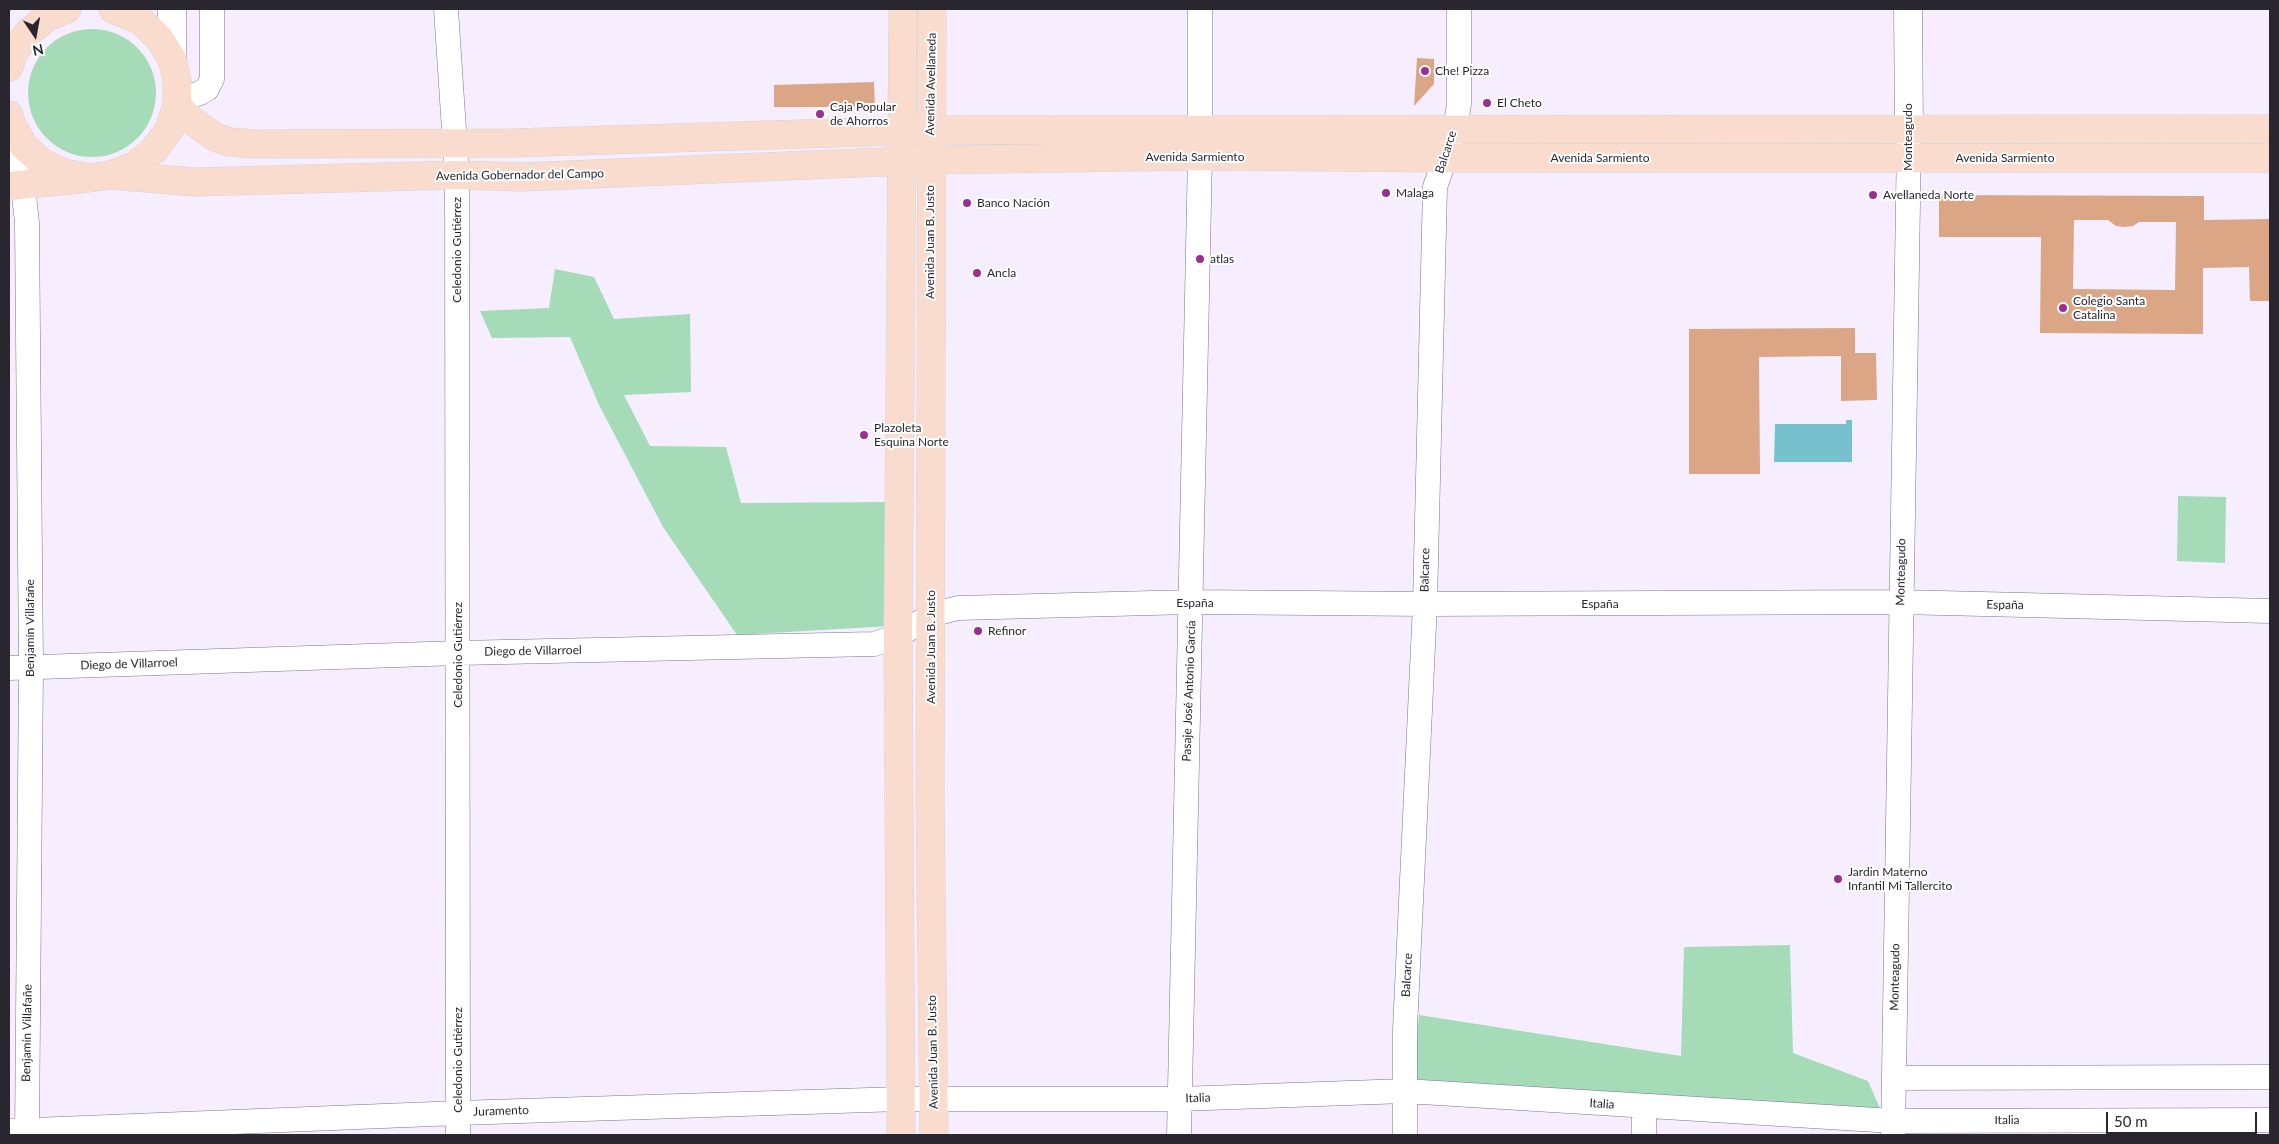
<!DOCTYPE html>
<html>
<head>
<meta charset="utf-8">
<style>
  body { margin:0 }
  #map { position:relative; width:2279px; height:1144px; overflow:hidden; background:#f6eeff; font-family:Lato,sans-serif }
  canvas { display:block }
  .frame { position:absolute; inset:0; border:10px solid #2a2630; pointer-events:none }
  .north { position:absolute; left:10px; top:10px; width:50px; height:50px; -webkit-text-stroke:4px #fff; paint-order:stroke; rotate:168deg; font-size:14px; font-weight:700; line-height:20px; text-align:center; color:#2a2630 }
  .north::after { content:''; display:block; margin:auto; width:18px; height:22px; background:#2a2630; clip-path:polygon(50% 0,100% 100%,50% 72%,0 100%) }
  .scale { position:absolute; left:2106px; top:1112px; width:151px; height:22px; box-sizing:border-box; border:2px solid #2a2630; border-top:0; padding-left:6px; font-size:15px; line-height:18px; white-space:nowrap; color:#2a2630; -webkit-text-stroke:4px #fff; paint-order:stroke }
</style>
</head>
<body>
<div id="map">
<canvas width="2279" height="1144"></canvas>
<div class="frame"></div>
<div class="north">N</div>
<div class="scale">50 m</div>
</div>
<script>
const context = document.querySelector('canvas').getContext('2d');
context.lineJoin = 'round';
function paint(path, color) {
  context.fillStyle = color;
  context.fill(path, 'evenodd');
}
function poly(rows) {
  const path = new Path2D();
  for (const r of rows) {
    if (r.length === 3) {
      path.moveTo(r[0] + r[2], r[1]);
      path.arc(r[0], r[1], r[2], 0, 2 * Math.PI);
      continue;
    }
    path.moveTo(r[0], r[1]);
    for (let i = 2; i < r.length; i += 2) path.lineTo(r[i], r[i + 1]);
  }
  return path;
}
function trace(path, color, width, dash) {
  context.strokeStyle = color;
  context.lineWidth = width;
  context.lineCap = dash ? 'butt' : 'round';
  context.setLineDash(dash || []);
  context.stroke(path);
}
function label(font, color, halo, rows, align = 'center') {
  context.font = font + ' Lato,sans-serif';
  context.lineWidth = 4;
  context.setLineDash([]);
  context.textBaseline = 'middle';
  context.strokeStyle = halo;
  context.fillStyle = color;
  for (const [text, x, y, turn = 0] of rows) {
    context.save();
    context.translate(x, y);
    context.rotate((+turn || 0) * Math.PI / 180);
    context.textAlign = isNaN(turn) ? turn : align;
    if (halo) context.strokeText(text, 0, 0);
    context.fillText(text, 0, 0);
    context.restore();
  }
}
const green = poly([
  [92,93,64],
  [555,269,594,277,614,319,690,314,691,392,624,395,650,446,726,447,741,503,890,502,890,626,737,635,663,527,599,405,570,337,492,338,480,311,549,308],
  [2178,496,2226,497,2225,563,2177,561],
  [1790,945,1793,1053,1868,1081,1885,1120,1413,1079,1419,1015,1681,1056,1684,947]
]);
const water = poly([
  [1846,420,1852,420,1852,462,1774,462,1775,424,1846,424]
]);
const building = poly([
  [1417,58,1434,59,1434,84,1414,106],
  [874,82,875,107,774,107,774,85],
  [1939,195,2204,196,2204,220,2270,219,2270,301,2250,301,2249,267,2203,268,2203,334,2040,333,2041,237,1939,237],
  [2074,220,2108,220,2116,226,2124,227,2133,226,2139,222,2176,222,2175,290,2073,289],
  [1855,328,1855,353,1876,353,1877,400,1841,401,1841,356,1759,357,1760,474,1689,474,1689,329]
]);
const path = poly([
  [9,11,12,9]
]);
const minor = poly([
  [446,9,457,175,458,1135],
  [177,101,200,93,207,89,212,79,212,9],
  [11,127,23,186,27,223,31,667,27,1135],
  [1200,129,1200,9],
  [9,668,458,653,874,644,898,636,931,615,958,608,1191,602,1425,604,1900,602,2270,611],
  [1894,1078,2270,1077],
  [1644,1106,1644,1135],
  [9,1131,458,1113,901,1099,1179,1099,1405,1091,1893,1121,2270,1120],
  [1179,1135,1200,156],
  [1405,1135,1405,1029,1425,604,1435,187,1455,130,1459,104,1459,9],
  [1893,1135,1909,140]
]);
const tertiary = poly([
  [1908,9,1909,131]
]);
const secondary = poly([
  [172,9,172,59]
]);
const primary = poly([
  [932,9,930,799,934,1135],
  [9,67,14,52,28,33,46,18,67,9],
  [177,105,191,120,215,137,229,142,253,144,511,143,930,130,2270,129],
  [9,115,11,123,23,145,41,162,64,173,89,178,111,175,134,166,154,150,169,130,177,105,177,80,172,59,159,38,140,20,113,9],
  [111,175,195,182,457,175,521,177,930,160,1200,156,1444,158,2270,158],
  [9,186,80,179],
  [901,1135,898,636,903,9]
]);
const markers = [
  [1425,71,5,"#9a2f91"],
  [1487,103,5,"#9a2f91"],
  [820,114,5,"#9a2f91"],
  [1386,193,5,"#9a2f91"],
  [1873,195,5,"#9a2f91"],
  [967,203,5,"#9a2f91"],
  [1200,259,5,"#9a2f91"],
  [977,273,5,"#9a2f91"],
  [2063,308,5,"#9a2f91"],
  [864,435,5,"#9a2f91"],
  [978,631,5,"#9a2f91"],
  [1838,879,5,"#9a2f91"]
];
const poiNames = [
  ["Che! Pizza",1435,71],
  ["El Cheto",1497,103],
  ["Caja Popular",830,107],
  ["de Ahorros",830,121],
  ["Malaga",1396,193],
  ["Avellaneda Norte",1883,195],
  ["Banco Nación",977,203],
  ["atlas",1210,259],
  ["Ancla",987,273],
  ["Colegio Santa",2073,301],
  ["Catalina",2073,315],
  ["Plazoleta",874,428],
  ["Esquina Norte",874,442],
  ["Refinor",988,631],
  ["Jardin Materno",1848,872],
  ["Infantil Mi Tallercito",1848,886]
];
const streetNames = [
  ["Avenida Avellaneda",931,84,-89],
  ["Monteagudo",1908,137,-90],
  ["Balcarce",1446,152,-72],
  ["Avenida Sarmiento",1195,157],
  ["Avenida Sarmiento",1600,158],
  ["Avenida Sarmiento",2005,158],
  ["Avenida Gobernador del Campo",520,175,-1],
  ["Avenida Juan B. Justo",930,242,-90],
  ["Celedonio Gutiérrez",457,250,-90],
  ["Balcarce",1425,570,-89],
  ["Monteagudo",1901,572,-89],
  ["España",1195,603],
  ["España",1600,604],
  ["España",2005,605,1],
  ["Benjamín Villafañe",30,628,-90],
  ["Avenida Juan B. Justo",931,647,-90],
  ["Diego de Villarroel",533,651,-1],
  ["Celedonio Gutiérrez",458,655,-90],
  ["Diego de Villarroel",129,664,-2],
  ["Pasaje José Antonio García",1189,691,-88],
  ["Balcarce",1407,975,-87],
  ["Monteagudo",1895,977,-89],
  ["Benjamín Villafañe",27,1033,-89],
  ["Avenida Juan B. Justo",933,1052,-91],
  ["Celedonio Gutiérrez",458,1060,-90],
  ["Italia",1198,1098,-2],
  ["Italia",1602,1104,4],
  ["Juramento",501,1111,-2],
  ["Italia",2007,1120]
];
paint(green, '#a5dbb7');
paint(water, '#77c1ce');
paint(building, '#daa686');
trace(minor, '#7e738b', 25);
trace(tertiary, '#7e738b', 29);
trace(secondary, '#7e738b', 29);
trace(primary, '#d4d4d6', 29);
trace(path, '#afa9b7', 3, [1, 4]);
trace(minor, '#fff', 24);
trace(tertiary, '#fff', 28);
trace(secondary, '#fff', 28);
trace(primary, '#fadcce', 28);
for (const [x, y, r, color] of markers) {
  const dot = new Path2D();
  dot.arc(x, y, r, 0, 2 * Math.PI);
  context.fillStyle = color;
  context.fill(dot);
  trace(dot, '#fff', 2);
}
label('12px', '#2a2630', '#fff', poiNames, 'left');
label('12px', '#2a2630', '#fff', streetNames);
</script>
</body>
</html>
